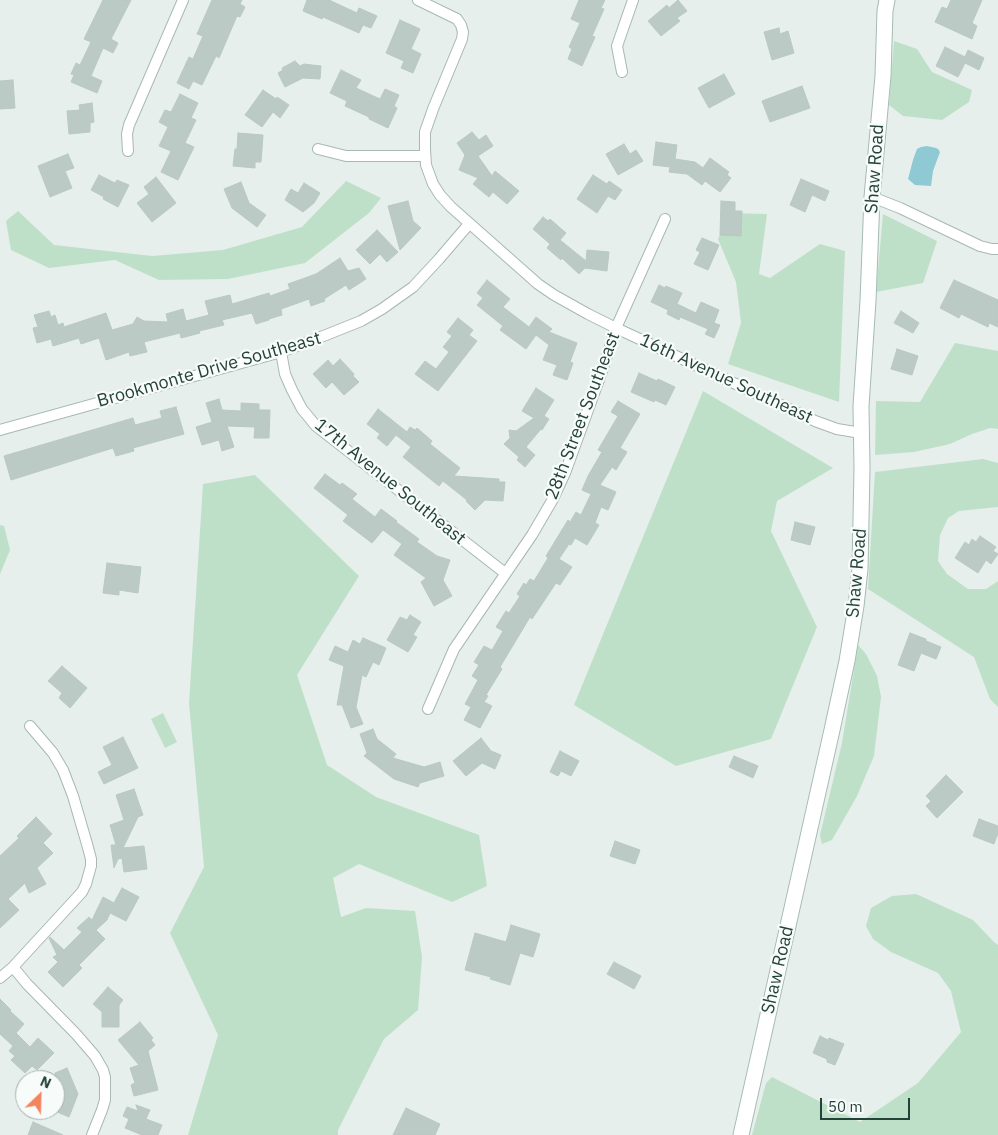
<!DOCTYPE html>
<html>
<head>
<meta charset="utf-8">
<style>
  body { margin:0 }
  #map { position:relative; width:998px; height:1135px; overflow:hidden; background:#e6efeb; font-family:"IBM Plex Sans",sans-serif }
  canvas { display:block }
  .north { position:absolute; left:15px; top:1070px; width:50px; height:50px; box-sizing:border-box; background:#f7fbf9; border:1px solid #a3b1ad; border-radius:50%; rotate:24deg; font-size:14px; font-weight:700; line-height:20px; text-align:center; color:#24423a }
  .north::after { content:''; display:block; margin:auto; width:18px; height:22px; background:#f4845f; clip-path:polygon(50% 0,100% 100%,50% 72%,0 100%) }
  .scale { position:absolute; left:820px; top:1098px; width:90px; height:22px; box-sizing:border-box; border:2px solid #24423a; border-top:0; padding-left:6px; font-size:15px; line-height:18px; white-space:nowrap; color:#24423a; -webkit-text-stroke:4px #f7fbf9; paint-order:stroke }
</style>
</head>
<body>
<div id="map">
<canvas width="998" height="1135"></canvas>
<div class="north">N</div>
<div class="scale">50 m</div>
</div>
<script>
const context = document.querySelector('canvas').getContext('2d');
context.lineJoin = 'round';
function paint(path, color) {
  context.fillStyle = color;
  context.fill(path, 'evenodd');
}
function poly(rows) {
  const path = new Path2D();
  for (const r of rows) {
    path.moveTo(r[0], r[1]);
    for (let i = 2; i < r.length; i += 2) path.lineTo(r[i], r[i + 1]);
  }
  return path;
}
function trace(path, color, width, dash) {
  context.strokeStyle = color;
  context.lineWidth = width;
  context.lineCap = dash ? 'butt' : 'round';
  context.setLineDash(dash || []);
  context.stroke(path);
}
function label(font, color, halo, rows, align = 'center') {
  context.font = font + ' "IBM Plex Sans",sans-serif';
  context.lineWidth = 4.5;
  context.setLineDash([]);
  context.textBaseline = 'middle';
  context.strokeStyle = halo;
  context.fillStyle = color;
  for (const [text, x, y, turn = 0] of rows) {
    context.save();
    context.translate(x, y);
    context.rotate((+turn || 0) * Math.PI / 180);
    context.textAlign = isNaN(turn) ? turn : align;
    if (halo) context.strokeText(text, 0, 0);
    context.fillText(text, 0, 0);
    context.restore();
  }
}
const green = poly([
  [894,41,917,49,932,72,972,90,969,102,942,120,903,116,889,105],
  [346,181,381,198,369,213,305,263,228,279,159,280,115,260,49,268,11,250,6,221,18,211,54,245,152,256,223,250,302,227],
  [729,213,767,214,759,274,770,278,820,244,845,251,839,402,728,364,741,323,736,282,718,239],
  [883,214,937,241,923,283,876,292],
  [955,343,998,351,998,429,990,428,972,434,950,444,914,452,875,455,876,401,920,402],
  [703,391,833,468,777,501,771,531,817,627,771,739,676,766,574,705],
  [983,459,998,463,998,507,959,511,948,518,940,535,938,561,947,574,968,589,986,589,998,581,998,707,990,699,974,657,868,589,875,472],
  [255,475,359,576,297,675,327,765,376,797,479,835,487,886,452,902,359,864,333,878,341,917,366,908,415,911,422,957,418,1010,384,1039,338,1130,338,1135,188,1135,218,1035,170,933,204,867,189,703,203,484],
  [0,525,4,526,10,550,0,574],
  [858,645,866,654,877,676,881,697,874,756,857,796,832,840,822,844,820,835,842,743],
  [163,713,177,742,165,748,151,719],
  [916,894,973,920,994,942,998,945,998,1135,752,1135,766,1083,772,1077,860,1122,918,1083,961,1032,951,991,938,973,891,952,873,939,866,926,871,908,892,896]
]);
const water = poly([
  [927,146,936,148,938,149,940,152,933,171,931,186,915,185,908,179,913,160,917,149,921,147]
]);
const building = poly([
  [103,0,131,0,111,39,118,43,113,53,103,48,91,76,102,81,97,93,71,82,74,75,71,74,76,63,80,65,91,42,84,39,103,0],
  [212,0,242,0,240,4,245,7,240,17,237,16,219,58,216,56,202,85,193,81,189,89,177,83,189,57,193,59,203,36,197,34,212,0],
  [307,0,329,0,357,13,359,8,377,16,371,28,363,25,359,33,323,17,322,19,303,11,307,0],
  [579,0,605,0,601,8,604,9,592,36,595,37,582,66,568,59,572,49,569,47,580,23,571,19,579,0],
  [678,0,687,11,677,18,680,21,661,36,648,21,667,5,669,8,678,0],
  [951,0,982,0,972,23,977,26,972,39,935,22,942,7,947,9,951,0],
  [400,20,420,29,411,49,421,54,413,73,401,68,404,61,386,53,400,20],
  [779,28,780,34,788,31,794,53,772,60,764,32,779,28],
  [945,47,965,57,968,50,984,58,979,70,965,63,958,77,936,66,945,47],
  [295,61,300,66,304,64,321,66,320,79,303,78,285,87,278,73,283,70,282,68,295,61],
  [341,70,361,80,356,88,380,99,385,89,399,95,394,106,397,108,388,128,369,119,369,117,345,106,347,101,330,93,341,70],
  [724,74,735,94,709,108,698,88,724,74],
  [13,80,15,108,0,109,0,81,13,80],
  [802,86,810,108,770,122,762,101,802,86],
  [263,90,276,99,277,97,289,105,280,118,273,112,262,127,245,115,263,90],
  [180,94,198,103,191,118,196,120,185,143,194,147,178,180,161,172,171,151,159,146,168,127,159,122,165,110,171,112,180,94],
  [92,103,94,122,90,123,90,132,69,134,67,111,80,110,79,105,92,103],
  [472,132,479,140,486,135,493,146,478,156,492,176,495,171,519,191,507,204,493,192,489,197,473,184,478,178,459,170,465,155,457,143,472,132],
  [238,133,263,135,261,162,255,162,255,168,233,166,235,149,237,149,238,133],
  [656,142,677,145,675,159,695,162,703,168,710,158,729,172,727,175,731,178,720,192,705,181,702,185,687,174,669,172,670,167,653,165,656,142],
  [624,144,630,154,636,150,643,161,618,175,606,154,624,144],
  [68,154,74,168,65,171,72,188,50,197,38,166,68,154],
  [99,175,115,183,117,180,129,185,118,207,103,199,104,197,91,190,99,175],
  [593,175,607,184,609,181,622,190,615,200,608,196,597,213,577,199,593,175],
  [156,177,176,203,152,222,137,203,149,194,144,187,156,177],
  [801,179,829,191,825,201,812,195,805,212,790,205,801,179],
  [241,182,249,203,266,215,257,227,232,208,224,189,241,182],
  [304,183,320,193,314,203,303,212,285,200,291,189,298,193,304,183],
  [408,201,413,221,421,228,400,250,388,206,408,201],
  [721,201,735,202,735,211,742,211,741,236,720,235,721,201],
  [543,217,548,221,550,219,566,233,560,240,586,261,587,250,609,252,607,271,585,268,579,274,562,258,561,260,547,248,550,244,533,229,543,217],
  [377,230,398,252,387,262,380,254,370,264,356,250,377,230],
  [702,238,719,245,708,270,694,264,700,252,696,250,702,238],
  [340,258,348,271,359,268,366,279,349,290,346,285,324,299,325,301,311,306,309,299,281,309,282,315,269,319,269,320,256,324,252,313,222,320,224,325,199,331,200,333,181,338,180,333,144,342,147,352,130,356,129,352,106,360,99,338,81,344,79,338,53,346,51,339,37,343,33,328,38,327,34,315,49,311,51,317,55,315,58,325,63,323,64,327,106,313,112,330,133,324,137,317,144,321,168,322,166,314,183,309,186,321,209,315,205,301,230,295,232,304,269,293,270,296,290,289,288,284,316,274,340,258],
  [487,280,510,299,503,307,529,327,536,317,552,329,549,332,577,343,570,362,573,363,567,380,553,375,557,365,543,360,549,345,536,335,526,349,500,330,503,326,477,305,483,298,477,293,487,280],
  [954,280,998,300,998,327,989,323,988,327,961,314,959,318,940,308,954,280],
  [659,285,665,288,666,286,682,293,677,304,696,313,701,302,719,310,714,323,720,325,714,338,705,334,708,329,680,317,679,320,667,314,668,310,651,302,659,285],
  [901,311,919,323,913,333,894,323,901,311],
  [458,318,473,330,469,335,477,341,438,391,415,374,425,361,436,369,449,352,443,347,452,336,447,332,458,318],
  [897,349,918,356,912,375,891,369,897,349],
  [340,359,354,374,353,376,359,382,344,395,332,382,326,388,313,374,328,360,333,366,340,359],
  [639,373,657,381,658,379,675,387,666,405,655,400,654,402,631,392,639,373],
  [536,388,554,400,544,416,549,419,542,430,541,429,526,447,535,455,525,467,517,460,519,457,504,444,510,438,509,430,516,431,534,418,522,411,536,388],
  [219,399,222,410,241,411,241,403,259,404,259,410,270,410,269,438,254,438,255,427,227,426,234,447,222,451,219,440,202,445,196,427,212,422,206,403,219,399],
  [618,401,640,414,620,448,627,452,616,470,612,467,600,485,616,492,608,510,601,507,595,523,599,525,587,545,575,538,571,545,569,544,559,559,572,567,560,585,556,583,532,619,530,617,500,667,502,669,486,695,488,696,484,702,492,706,480,728,464,720,471,707,465,704,478,680,472,676,479,665,474,662,484,646,492,650,503,631,496,627,506,611,509,613,520,596,517,594,524,583,526,585,530,579,534,581,548,558,546,556,568,520,570,522,576,512,581,515,591,494,582,490,588,476,602,452,598,450,618,416,611,412,618,401],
  [176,407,184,434,133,448,134,451,116,456,113,448,11,480,4,456,133,418,135,425,162,418,160,411,176,407],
  [378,409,407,432,410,427,415,430,417,428,432,441,430,444,460,468,454,476,499,479,499,482,505,482,503,501,485,500,475,510,466,501,467,500,443,481,439,486,403,457,411,447,396,435,387,446,377,438,380,434,367,424,378,409],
  [325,474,340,485,342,483,357,494,352,499,375,517,381,509,397,521,396,522,419,539,417,542,437,556,450,560,443,580,452,596,434,606,421,582,426,578,394,555,402,544,383,530,372,543,343,521,348,515,314,488,325,474],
  [795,522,815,527,810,545,791,540,795,522],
  [980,536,996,547,993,551,998,554,991,564,986,560,978,573,955,558,965,542,969,545,972,539,976,542,980,536],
  [107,563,141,567,138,593,119,590,119,595,103,593,107,563],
  [410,615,421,622,413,635,417,637,408,652,387,640,400,617,407,620,410,615],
  [910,633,926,639,926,641,941,647,936,659,921,653,914,671,898,665,910,633],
  [363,638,386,648,379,665,373,662,366,677,362,675,356,707,363,724,351,728,342,705,337,705,344,666,329,660,335,646,348,652,353,640,360,644,363,638],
  [62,666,87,688,70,708,59,698,62,693,48,681,62,666],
  [373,729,377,739,396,754,393,758,424,767,440,762,444,776,420,783,418,787,394,779,364,756,367,753,360,734,373,729],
  [123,737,138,768,104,784,98,772,112,765,103,747,123,737],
  [481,738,491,751,501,755,495,769,482,763,466,776,453,761,481,738],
  [560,751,579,761,571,776,561,771,558,776,550,772,560,751],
  [734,756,758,766,753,778,729,767,734,756],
  [946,775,963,792,937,818,926,806,931,801,926,796,946,775],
  [134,789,143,815,138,817,123,848,144,846,147,869,124,872,122,858,118,859,114,868,111,845,116,845,110,825,124,820,116,795,134,789],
  [36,817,52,834,43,843,53,853,37,868,46,884,29,893,25,883,8,899,19,910,0,928,0,856,19,838,17,836,36,817],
  [979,819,998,826,998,833,994,844,973,836,979,819],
  [615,841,640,850,635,864,610,856,615,841],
  [122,888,139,897,126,921,110,913,107,920,96,930,105,939,79,965,82,968,63,987,48,972,58,962,53,957,57,955,49,938,50,937,64,950,82,932,77,928,89,917,92,920,103,897,114,903,122,888],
  [511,925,540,934,533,957,520,953,510,985,490,979,491,977,465,970,475,933,506,942,511,925],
  [614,962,641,976,634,989,607,974,614,962],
  [108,987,123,1000,119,1005,119,1027,102,1027,102,1012,93,1004,108,987],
  [0,999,11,1010,10,1011,24,1024,16,1033,30,1047,38,1038,54,1053,37,1070,32,1066,25,1073,11,1060,15,1056,9,1051,13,1046,0,1034,0,999],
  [140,1022,153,1038,151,1040,155,1045,148,1051,158,1090,134,1096,131,1085,135,1083,130,1068,139,1065,118,1040,140,1022],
  [820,1036,828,1040,829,1038,844,1044,835,1065,827,1062,827,1059,813,1053,820,1036],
  [67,1068,78,1094,69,1117,55,1111,58,1102,55,1095,55,1073,67,1068],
  [136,1105,150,1110,146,1119,162,1125,158,1135,142,1135,125,1128,129,1119,123,1116,127,1107,138,1111,136,1105],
  [406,1108,440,1124,435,1135,393,1135,406,1108],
  [33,1122,63,1135,28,1135,33,1122]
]);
const minor = poly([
  [418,0,457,19,461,25,463,32,462,39,433,109,425,132,425,149,426,165,433,184,440,195,451,207,538,284,554,295,588,314,616,328,815,421,837,429,861,433],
  [622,72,617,46,633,0],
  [318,149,346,156,425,156],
  [128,151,127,134,129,125,183,0],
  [872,197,900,208,980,246,992,249,998,249],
  [281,352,285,374,292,390,302,409,316,426,505,573],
  [0,430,281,352,326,335,361,321,382,309,413,287,439,259,469,224],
  [428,709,454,649,532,535,553,499,565,473,600,377,616,328,665,219],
  [13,967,27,984,76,1034,95,1056,103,1070,105,1077,105,1100,102,1110,92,1135],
  [0,978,13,967,82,892,86,884,91,866,91,859,87,844,73,796,63,770,53,753,30,726]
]);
const secondary = poly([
  [741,1135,832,730,847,661,856,606,860,569,862,468,861,406,868,301,872,197,883,76,885,11,887,0]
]);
const streetNames = [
  ["Shaw Road",875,169,-86],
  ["Brookmonte Drive Southeast",209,370,-16],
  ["16th Avenue Southeast",726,379,25],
  ["28th Street Southeast",583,416,-69],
  ["17th Avenue Southeast",390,482,39],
  ["Shaw Road",857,573,-85],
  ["Shaw Road",778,970,-77]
];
paint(green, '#bfe0c8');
paint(water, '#8ec9d4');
paint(building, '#bbcac4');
trace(building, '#b8c9c2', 1);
trace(minor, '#a8b8b2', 12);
trace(secondary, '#a4bbb3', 17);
trace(minor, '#fff', 10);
trace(secondary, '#fff', 15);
label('18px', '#24423a', '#f7fbf9', streetNames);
</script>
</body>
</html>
